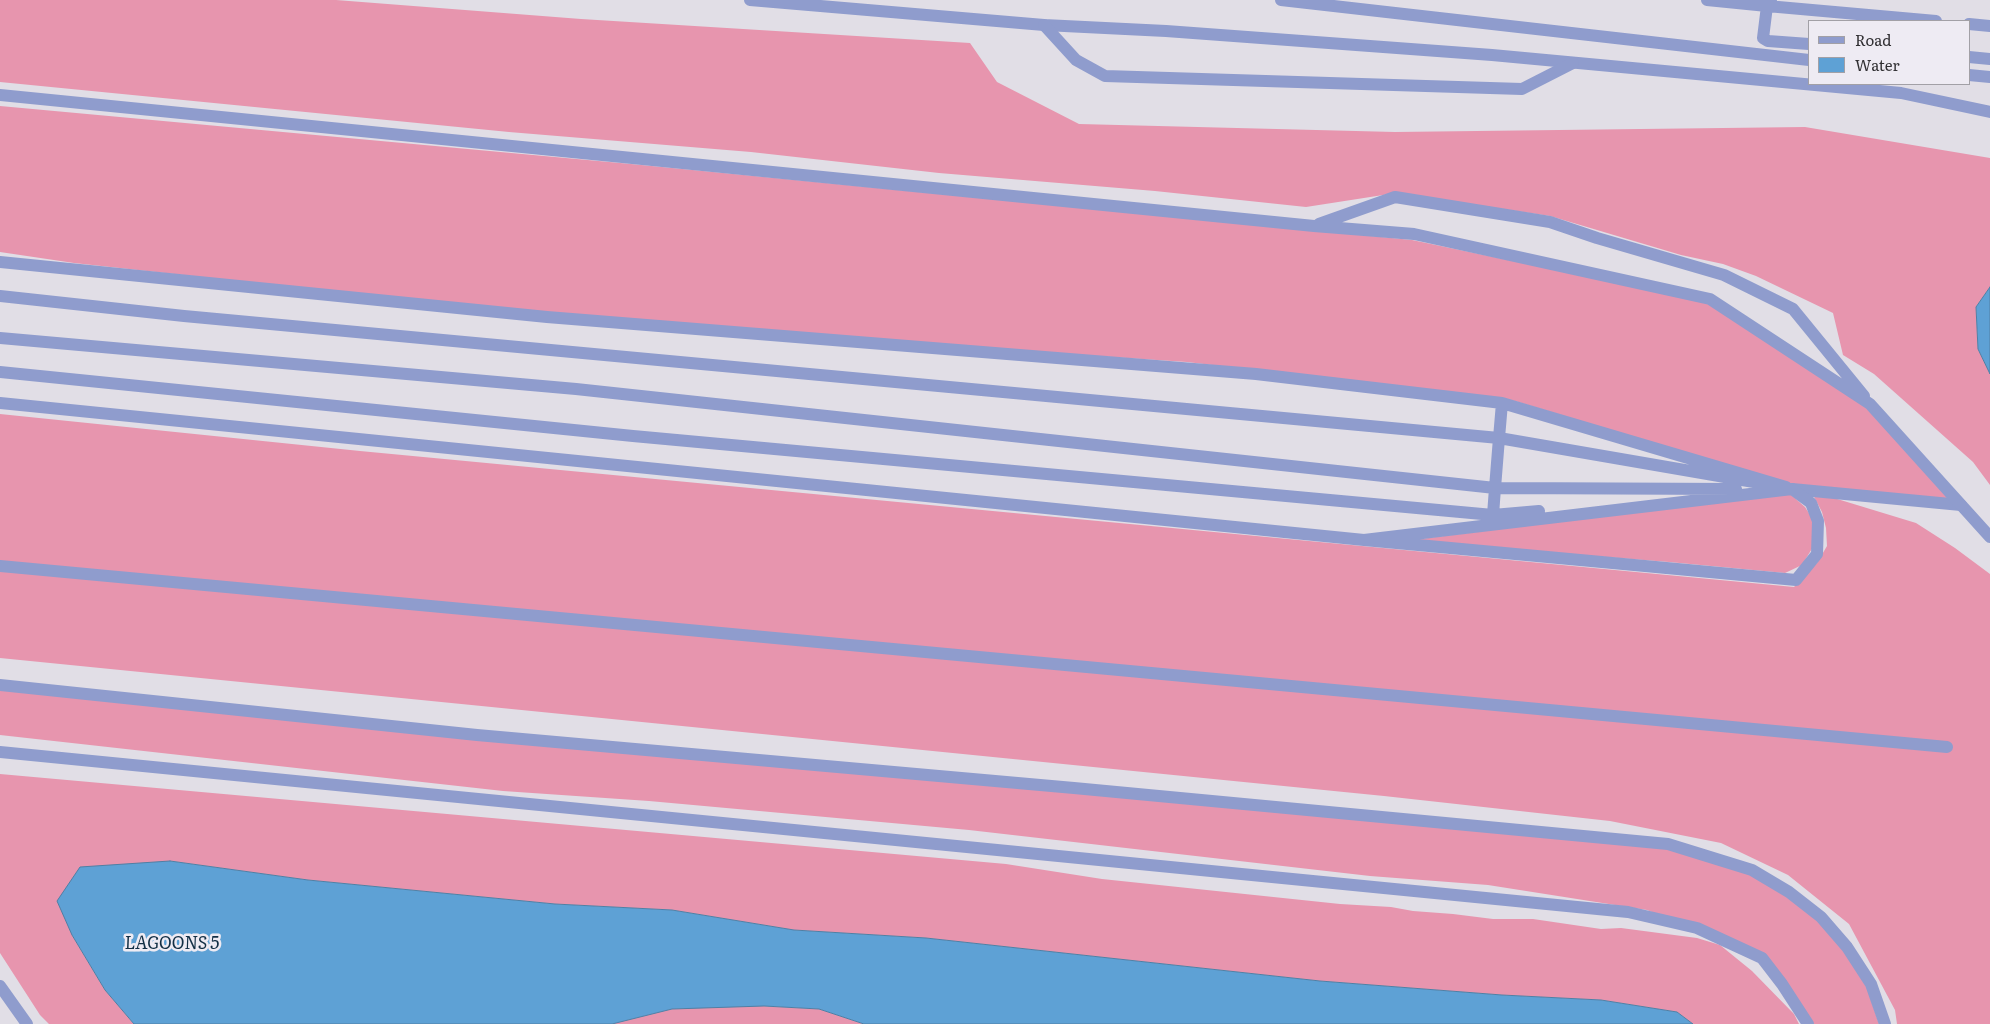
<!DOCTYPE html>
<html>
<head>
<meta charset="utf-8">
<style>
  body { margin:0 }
  #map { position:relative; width:1990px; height:1024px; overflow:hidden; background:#e1dee6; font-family:Literata,serif }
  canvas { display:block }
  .legend { position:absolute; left:1808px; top:20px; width:162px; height:65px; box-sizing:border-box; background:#eeebf3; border:1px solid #a2a0a6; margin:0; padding:6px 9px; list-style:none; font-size:15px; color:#302f32 }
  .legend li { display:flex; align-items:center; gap:10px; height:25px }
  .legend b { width:25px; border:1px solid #a2a0a6 }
</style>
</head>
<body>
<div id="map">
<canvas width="1990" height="1024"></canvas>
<ul class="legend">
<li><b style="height:6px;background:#8f9ccd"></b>Road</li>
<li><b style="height:14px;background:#5ea1d5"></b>Water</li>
</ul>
</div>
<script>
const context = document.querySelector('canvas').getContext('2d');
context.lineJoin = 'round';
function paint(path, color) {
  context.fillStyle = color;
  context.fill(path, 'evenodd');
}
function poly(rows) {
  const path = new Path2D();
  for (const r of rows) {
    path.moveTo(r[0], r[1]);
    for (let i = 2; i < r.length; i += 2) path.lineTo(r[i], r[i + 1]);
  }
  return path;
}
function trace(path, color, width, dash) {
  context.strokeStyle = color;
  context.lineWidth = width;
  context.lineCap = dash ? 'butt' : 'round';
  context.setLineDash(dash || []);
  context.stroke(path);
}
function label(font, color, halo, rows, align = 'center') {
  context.font = font + ' Literata,serif';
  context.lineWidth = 5;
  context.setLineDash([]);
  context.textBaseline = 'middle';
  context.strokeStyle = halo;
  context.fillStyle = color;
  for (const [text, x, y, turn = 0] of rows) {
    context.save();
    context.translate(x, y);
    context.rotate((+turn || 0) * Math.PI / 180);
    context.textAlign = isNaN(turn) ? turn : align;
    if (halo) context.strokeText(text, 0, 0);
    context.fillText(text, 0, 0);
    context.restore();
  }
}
const forest = poly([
  [0,0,336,0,581,19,970,43,997,82,1079,124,1395,132,1805,127,1990,158,1990,287,1976,307,1978,349,1990,374,1990,485,1973,462,1874,374,1843,355,1833,313,1756,276,1723,264,1681,255,1550,216,1396,193,1306,207,1155,191,939,173,751,152,509,132,0,82],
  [0,106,631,164,1412,240,1709,302,1870,404,1956,503,1795,486,1515,401,1187,362,842,339,549,315,74,263,0,252],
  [0,414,360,451,1794,587,1817,563,1827,546,1826,528,1822,512,1811,491,1916,523,1955,548,1990,574,1990,1024,1897,1024,1895,1010,1849,924,1788,875,1721,843,1610,821,1384,796,0,658],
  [1789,493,1805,507,1812,518,1813,547,1802,565,1785,573,1669,562,1404,541],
  [0,687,1669,849,1747,872,1784,892,1820,921,1843,949,1867,988,1879,1024,1812,1024,1765,959,1647,910,1488,885,1370,876,969,830,649,801,503,791,0,735],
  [0,774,1006,864,1102,879,1340,904,1391,907,1413,911,1453,914,1493,919,1533,919,1601,929,1621,928,1697,938,1720,945,1752,971,1794,1014,1799,1024,1693,1024,1677,1012,1601,1000,1502,995,1320,981,926,938,794,930,672,910,555,904,308,880,170,861,72,935,105,990,134,1024,49,1024,40,1015,0,953],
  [719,1006,764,1006,819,1009,864,1024,612,1024,672,1009]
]);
const water = poly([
  [1990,287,1990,374,1978,349,1976,307,1990,287],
  [170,861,308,880,555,904,672,910,794,930,926,938,1320,981,1502,995,1601,1000,1677,1012,1693,1024,864,1024,819,1009,764,1006,672,1009,612,1024,134,1024,105,990,72,935,57,901,80,867,170,861]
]);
const service = poly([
  [750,0,1044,25,1166,31,1492,55,1901,93,1990,112],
  [1281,0,1809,60],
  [1707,0,1767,6,1771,0],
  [1969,24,1990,26],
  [1809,44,1768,41,1763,38,1767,6,1936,21],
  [1969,57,1990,59],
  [1969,75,1990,77],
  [1792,489,1961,505],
  [0,566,1947,747],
  [0,685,477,735,1074,788,1668,844,1752,870,1789,892,1821,917,1847,947,1871,984,1885,1024],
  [0,752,1628,912,1697,928,1762,958,1782,984,1808,1024]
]);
const minor = poly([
  [1044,25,1076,60,1105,76,1522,89,1573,63],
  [0,95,1314,226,1414,234,1710,299,1870,404,1990,537],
  [1319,224,1395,197,1550,222,1597,238,1724,275,1793,309,1864,396],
  [0,262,547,317,1256,374,1502,403],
  [0,296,184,316,1499,438,1495,488,576,389,0,338],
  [0,372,633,436,1493,515],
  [0,403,1364,540,1792,489,1811,503,1818,521,1817,554,1796,580,1364,540],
  [1499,438,1777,486],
  [1499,438,1502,403,1786,487],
  [1539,511,1493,515,1495,488,1736,489],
  [0,986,27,1024]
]);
const waterNames = [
  ["LAGOONS 5",172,944]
];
paint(forest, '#e795ae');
paint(water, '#5ea1d5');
trace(water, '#507fa4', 1);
trace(service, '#8f9ccd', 12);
trace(minor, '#8f9ccd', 12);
label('italic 18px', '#122f45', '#eeebf3', waterNames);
</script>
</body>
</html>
